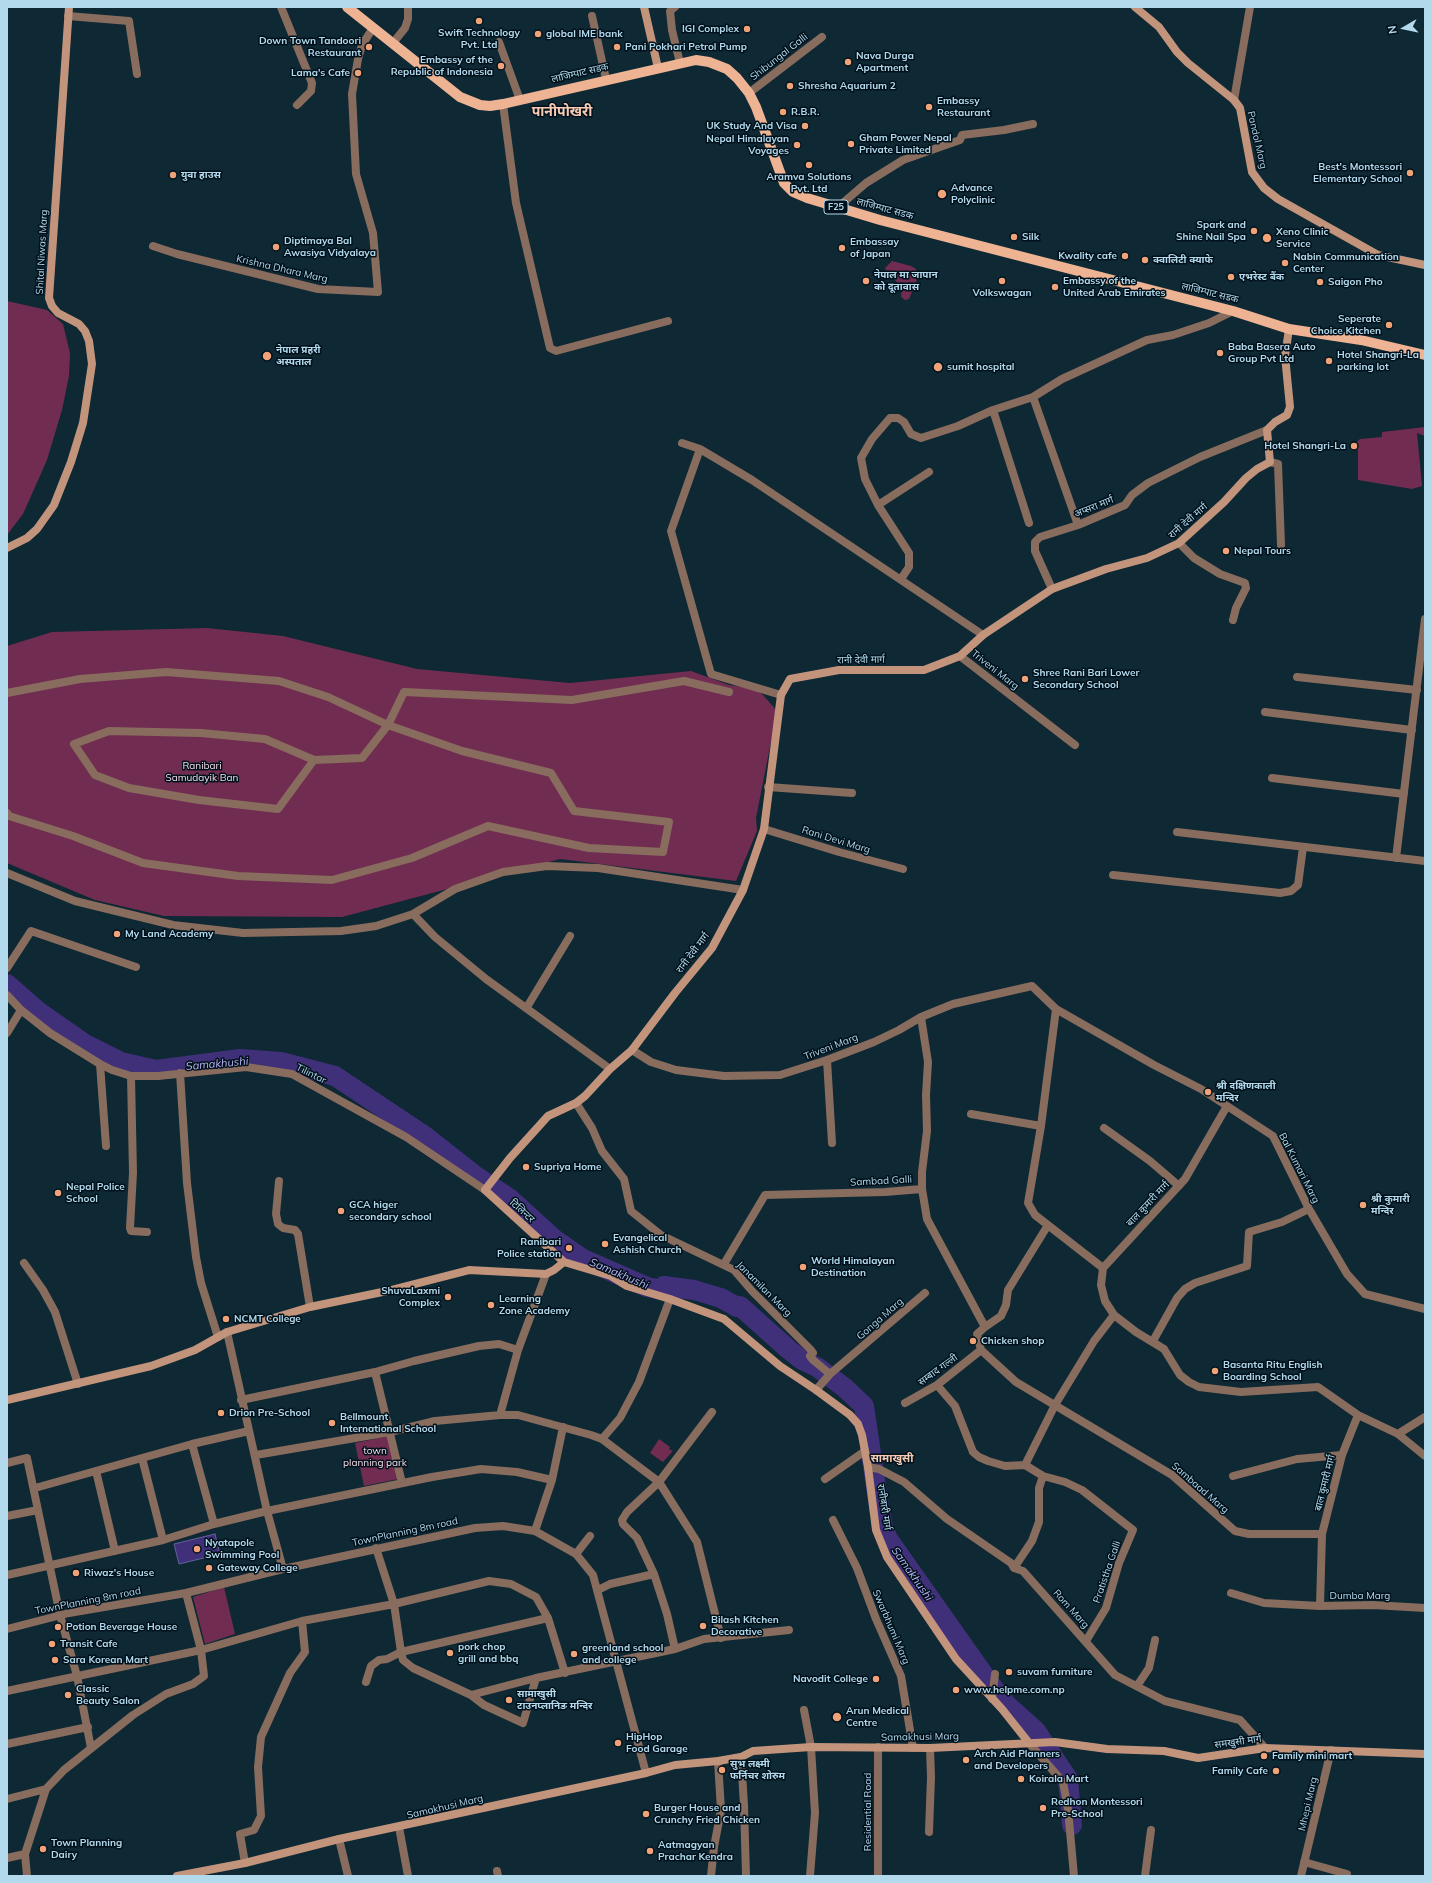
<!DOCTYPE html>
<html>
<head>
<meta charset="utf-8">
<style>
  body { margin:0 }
  #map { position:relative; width:1432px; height:1883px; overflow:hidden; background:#0e2834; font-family:Mulish,sans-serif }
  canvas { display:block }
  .frame { position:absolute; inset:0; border:8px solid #b3d9ec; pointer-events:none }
  .north { position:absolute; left:1384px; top:8px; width:40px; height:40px; -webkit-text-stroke:3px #00111b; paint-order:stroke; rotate:261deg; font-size:11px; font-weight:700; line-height:16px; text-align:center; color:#b3d9ec }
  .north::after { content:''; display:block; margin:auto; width:14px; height:18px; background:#b3d9ec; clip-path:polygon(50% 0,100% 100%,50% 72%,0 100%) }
</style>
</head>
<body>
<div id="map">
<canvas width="1432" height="1883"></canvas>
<div class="frame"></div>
<div class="north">N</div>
</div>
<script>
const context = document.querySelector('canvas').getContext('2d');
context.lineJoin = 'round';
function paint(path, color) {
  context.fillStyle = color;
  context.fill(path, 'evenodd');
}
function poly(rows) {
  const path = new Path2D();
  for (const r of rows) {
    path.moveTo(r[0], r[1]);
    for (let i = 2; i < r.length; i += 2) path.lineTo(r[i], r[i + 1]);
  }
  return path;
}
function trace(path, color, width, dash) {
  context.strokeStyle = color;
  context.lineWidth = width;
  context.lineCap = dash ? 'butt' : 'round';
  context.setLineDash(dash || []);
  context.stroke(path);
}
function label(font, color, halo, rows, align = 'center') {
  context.font = font + ' Mulish,"Noto Sans Devanagari",sans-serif';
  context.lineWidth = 3;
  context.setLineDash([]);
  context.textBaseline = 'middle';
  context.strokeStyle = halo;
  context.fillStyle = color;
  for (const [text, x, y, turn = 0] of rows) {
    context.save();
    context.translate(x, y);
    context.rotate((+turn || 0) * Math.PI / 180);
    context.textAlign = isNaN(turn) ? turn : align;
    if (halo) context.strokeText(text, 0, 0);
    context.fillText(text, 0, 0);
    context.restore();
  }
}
const green = poly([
  [892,261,911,266,916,269,918,277,909,299,905,300,901,297,902,290,893,277,889,277,887,275,885,268],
  [7,301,47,310,63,324,70,353,69,376,62,410,47,460,23,514,7,535],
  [1425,427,1425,436,1417,433,1422,486,1412,489,1358,480,1358,451,1356,443,1360,439,1382,437,1382,432],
  [207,628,283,636,417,669,570,683,691,671,729,685,756,689,763,695,777,711,756,818,757,831,736,881,560,859,342,917,164,916,95,900,7,863,7,646,52,632],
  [389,1436,398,1479,364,1486,355,1443],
  [659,1439,670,1447,669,1449,673,1451,663,1462,650,1453],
  [224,1587,235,1634,205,1644,193,1597]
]);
const water = poly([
  [215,1534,220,1554,179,1564,174,1544,215,1534]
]);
const river = poly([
  [7,984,39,1012,85,1044,121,1062,156,1070,240,1059,281,1062,335,1076,425,1136,476,1176,509,1198,554,1239,583,1259,647,1287,662,1290,664,1286,694,1290,721,1298,737,1307,740,1306,788,1349,802,1360,817,1367,845,1388,864,1406,879,1507,883,1527,888,1539,991,1685,1007,1705,1036,1731,1068,1779,1072,1825]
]);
const street = poly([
  [281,7,312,83,311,91,297,105],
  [675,7,670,11,672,30,680,63],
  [68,16,129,21,137,74],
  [592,16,606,79],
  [499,42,520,100],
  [393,43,405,28,408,19,408,7],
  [749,93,822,37],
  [1234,100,1250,7],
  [503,104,516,203,550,348,556,351,668,321],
  [837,208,866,183,903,160,960,140,962,135,1004,130,1033,124],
  [153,246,177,254,318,289,378,292,373,233,356,174,352,94,358,59,362,45,373,28],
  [1033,397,1078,525],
  [993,410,1029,523],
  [682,443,700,449,752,480,983,635],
  [700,449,671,531,711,674,781,695],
  [1270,462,1278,464,1281,545],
  [878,505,929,472],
  [1179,543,1194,558,1220,574,1245,583,1246,588,1236,608,1233,620],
  [901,579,909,567,909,553,878,505,865,479,861,458,872,439,890,418,898,418,904,422,911,434,921,438,958,426,993,410,1033,397,1062,379,1147,340,1173,335,1209,323,1233,311],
  [1052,589,1035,551,1035,542,1040,537,1078,525,1125,505,1132,495,1148,483,1200,457,1267,430],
  [960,656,1075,745],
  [1297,677,1417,690],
  [7,693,80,679,166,672,279,681,328,697,388,725,462,751,551,773,574,811,669,822,663,852,589,848,488,826,412,858,332,880,238,876,143,863,73,836,9,816,7,813],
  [1265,712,1412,730],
  [314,760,278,809,199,800,129,788,95,775,74,744,109,731,201,733,265,739,314,760,362,758,388,725,404,692,572,700,684,681,729,692],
  [1272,778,1404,794],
  [768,787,852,793],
  [764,829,839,852,903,869],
  [1177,832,1425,861],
  [1396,858,1425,619],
  [7,873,75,901,173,925,243,933,341,931,376,926,413,914,435,937,486,979,610,1069],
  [1113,875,1280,893,1291,891,1298,885,1303,847],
  [413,914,455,889,503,872,547,866,598,868,743,890],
  [7,968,31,931,136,967],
  [7,995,21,1010,50,1033,100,1064,112,1070,131,1076,158,1076,246,1067,292,1074,406,1137,485,1190],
  [527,1007,570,936],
  [1056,1009,1041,1126,1028,1203,1035,1215,1103,1268],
  [921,1017,928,1062,926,1095,927,1131,922,1172,922,1189],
  [7,1033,21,1010],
  [632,1050,651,1062,676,1070,724,1076,780,1075,827,1060,874,1042,899,1030,921,1017,953,1004,1032,986,1056,1009,1154,1065,1201,1089,1273,1136,1309,1209,1347,1274,1365,1294,1425,1309],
  [827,1060,832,1143],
  [100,1064,106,1146],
  [180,1073,187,1183,196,1257,201,1283,218,1337],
  [131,1076,133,1173,130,1228,131,1231,147,1232],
  [576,1103,592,1128,602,1151,624,1179,631,1211,661,1235,734,1270,752,1291,810,1349,813,1353,810,1356,813,1360,830,1374],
  [1227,1106,1185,1179,1103,1268,1101,1285,1105,1301,1114,1315,1136,1332,1164,1349,1180,1375,1189,1382,1199,1387,1241,1392,1318,1387,1358,1415,1398,1434,1425,1456],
  [971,1114,1041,1126],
  [1104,1128,1150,1161,1179,1186],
  [279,1181,276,1214,278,1224,283,1228,295,1230,298,1234,310,1307],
  [24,1263,43,1290,55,1312,78,1384],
  [724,1264,765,1195,885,1192,922,1189,927,1219,985,1327,977,1334,981,1350,1016,1382,1172,1475,1235,1531,1249,1534,1322,1534],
  [985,1327,1001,1316,1006,1305,1008,1290,1048,1225],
  [227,1332,267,1511,283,1569],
  [1153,1341,1177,1298,1185,1289,1195,1283,1247,1266,1249,1232,1282,1222,1309,1209],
  [375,1372,402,1483],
  [937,1385,955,1406,973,1452,979,1457,988,1461,1005,1466,1025,1465,1043,1476,1065,1482,1082,1490,1133,1530,1119,1563,1106,1608,1086,1641],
  [816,1390,830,1374,925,1293],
  [241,1400,375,1372,414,1361,479,1346,499,1344,518,1350],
  [905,1403,937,1385,981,1350],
  [500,1415,518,1350,546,1274],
  [1358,1415,1342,1455,1322,1534,1320,1606,1373,1605,1425,1608],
  [1398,1434,1425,1417],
  [602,1439,620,1418,639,1382,670,1299],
  [192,1444,214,1524],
  [256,1455,390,1432,435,1421,500,1415,518,1415,591,1435,602,1439,659,1482,697,1542,721,1638],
  [142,1458,163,1540],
  [7,1463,27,1458,60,1615,77,1676,91,1748],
  [1025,1465,1055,1405,1094,1341,1114,1315],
  [868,1467,879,1469,904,1482,947,1519,1011,1563,1014,1568,1023,1571,1115,1675,1165,1701,1240,1720,1265,1748],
  [96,1471,115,1551],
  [1233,1476,1297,1459,1342,1455],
  [825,1479,865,1451],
  [35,1488,192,1444,249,1431],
  [7,1516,38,1510],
  [833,1520,857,1568,876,1619,901,1676,913,1748],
  [535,1531,552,1480,563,1427],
  [376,1548,394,1604,401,1652,403,1660,413,1668,471,1695,484,1705,523,1723,536,1678],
  [576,1554,590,1536],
  [1014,1568,1032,1541,1039,1522,1039,1488,1043,1476],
  [7,1575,163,1540,214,1524,267,1511,432,1477,481,1469,517,1472,552,1480],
  [598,1590,610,1584,654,1574],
  [1231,1593,1264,1603,1320,1606],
  [7,1629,69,1613,186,1593,283,1569,475,1528,503,1526,535,1531,576,1554,593,1575,646,1773],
  [675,1649,667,1614,654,1574,637,1538,623,1524,622,1520,627,1512,659,1482,712,1412],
  [366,1682,371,1666,379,1660,387,1659,401,1652,548,1618],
  [1137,1686,1149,1668,1155,1640],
  [7,1691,201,1650,302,1621,394,1604,489,1581,511,1584,536,1597,548,1618,565,1673],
  [471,1695,536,1678,675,1649,704,1639,789,1630],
  [992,1699,995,1674],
  [804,1710,811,1747,815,1813,810,1876],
  [1029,1743,1063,1782,1068,1809,1074,1876],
  [7,1744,88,1727],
  [878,1747,878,1876],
  [741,1757,744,1805,746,1876],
  [7,1799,46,1789],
  [399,1827,408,1876],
  [929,1832,931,1777,930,1748],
  [339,1839,348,1876],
  [25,1854,27,1876],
  [7,1858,25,1854,46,1789,64,1770,133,1715,166,1694,193,1684,204,1676,201,1650,186,1593],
  [1304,1862,1347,1874],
  [245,1863,240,1834,254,1830,261,1816,258,1767,261,1737,290,1673,305,1652,302,1621],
  [497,1871,498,1876],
  [711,1876,714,1847,721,1810,718,1761],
  [1145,1876,1151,1830],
  [1301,1876,1331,1750]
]);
const secondary = poly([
  [644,7,658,68],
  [1135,7,1159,27,1177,52,1188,63,1234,100,1240,108,1252,172,1264,188,1278,199,1378,255,1425,265],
  [7,548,27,538,37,529,54,505,71,462,83,423,92,364,89,341,85,331,79,324,58,313,52,306,49,298,69,7],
  [7,1400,151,1366,195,1350,227,1332,310,1307,387,1291,469,1270,546,1274,554,1270,564,1262],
  [1029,1743,1002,1709,956,1659,887,1557,876,1530,868,1467,862,1435,858,1424,850,1415,816,1390,780,1366,724,1319,670,1299,627,1286,611,1276,564,1262,485,1190,510,1158,548,1116,576,1103,585,1096,610,1069,632,1050,675,993,712,948,743,890,764,829,781,695,790,679,839,670,924,670,960,656,983,635,1052,589,1106,569,1147,558,1179,543,1224,502,1246,478,1257,469,1270,462,1267,430,1275,422,1287,415,1290,407,1285,356,1289,329],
  [177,1876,245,1863,339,1839,646,1773,675,1765,718,1761,741,1757,753,1751,811,1747,930,1748,1055,1742,1107,1749,1164,1751,1198,1758,1265,1748,1425,1754]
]);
const primary = poly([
  [347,7,460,97,480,105,490,106,503,104,696,60,709,62,727,69,737,78,749,93,756,107,784,183,793,192,807,198,880,220,1233,311,1289,329,1361,340,1425,355]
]);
const markers = [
  [479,21,4,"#f0a378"],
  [747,29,4,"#f0a378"],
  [538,34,4,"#f0a378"],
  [369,47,4,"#f0a378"],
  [617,47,4,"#f0a378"],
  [848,62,4,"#f0a378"],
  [501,66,4,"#f0a378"],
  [358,73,4,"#f0a378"],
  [790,86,4,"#f0a378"],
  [929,107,4,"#f0a378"],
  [783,112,4,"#f0a378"],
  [805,126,4,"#f0a378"],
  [851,144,4,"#f0a378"],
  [797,145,4,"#f0a378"],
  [809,165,4,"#f0a378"],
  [1410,173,4,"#f0a378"],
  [173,175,4,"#f0a378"],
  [942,194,5,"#f0a378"],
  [1254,231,4,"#f0a378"],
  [1014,237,4,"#f0a378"],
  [1267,238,5,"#f0a378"],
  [276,247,4,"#f0a378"],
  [842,248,4,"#f0a378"],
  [1125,256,4,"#f0a378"],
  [1145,260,4,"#f0a378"],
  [1285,263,4,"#f0a378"],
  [1231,277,4,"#f0a378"],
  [866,281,4,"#f0a378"],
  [1002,281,4,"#f0a378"],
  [1320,282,4,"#f0a378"],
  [1055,287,4,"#f0a378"],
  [1389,325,4,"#f0a378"],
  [1220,353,4,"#f0a378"],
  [267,356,5,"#f0a378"],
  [1329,361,4,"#f0a378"],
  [938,367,5,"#f0a378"],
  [1354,446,4,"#f0a378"],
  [1226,551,4,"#f0a378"],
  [1025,679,4,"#f0a378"],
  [117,934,4,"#f0a378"],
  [1208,1092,4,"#f0a378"],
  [526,1167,4,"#f0a378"],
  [58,1193,4,"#f0a378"],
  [1363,1205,4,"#f0a378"],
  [341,1211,4,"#f0a378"],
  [605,1244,4,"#f0a378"],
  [569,1248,4,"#f0a378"],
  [803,1267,4,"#f0a378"],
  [448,1297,4,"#f0a378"],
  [491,1305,4,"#f0a378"],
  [226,1319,4,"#f0a378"],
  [973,1341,4,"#f0a378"],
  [1215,1371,4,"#f0a378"],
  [221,1413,4,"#f0a378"],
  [332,1423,4,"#f0a378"],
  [197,1549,4,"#f0a378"],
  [209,1568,4,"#f0a378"],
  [76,1573,4,"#f0a378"],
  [703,1626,4,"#f0a378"],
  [58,1627,4,"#f0a378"],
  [52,1644,4,"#f0a378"],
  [450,1653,4,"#f0a378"],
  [574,1654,4,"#f0a378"],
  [55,1660,4,"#f0a378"],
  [1009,1672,4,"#f0a378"],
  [876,1679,4,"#f0a378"],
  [956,1690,4,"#f0a378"],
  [68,1695,4,"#f0a378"],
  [509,1700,4,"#f0a378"],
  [837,1717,5,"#f0a378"],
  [618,1743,4,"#f0a378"],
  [1264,1756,4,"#f0a378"],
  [966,1760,4,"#f0a378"],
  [722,1770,4,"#f0a378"],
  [1276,1771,4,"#f0a378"],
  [1021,1779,4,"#f0a378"],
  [1043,1808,4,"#f0a378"],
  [646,1814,4,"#f0a378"],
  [43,1849,4,"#f0a378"],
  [650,1851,4,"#f0a378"]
];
const shields = [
  [836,207,24]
];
const shieldNames = [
  ["F25",836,207]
];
const poiNames = [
  ["IGI Complex",739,29,"right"],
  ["Swift Technology",479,33,"center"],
  ["Pvt. Ltd",479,45,"center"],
  ["global IME bank",546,34],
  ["Down Town Tandoori",361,41,"right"],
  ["Restaurant",361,53,"right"],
  ["Pani Pokhari Petrol Pump",625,47],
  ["Nava Durga",856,56],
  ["Apartment",856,68],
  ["Embassy of the",493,60,"right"],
  ["Republic of Indonesia",493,72,"right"],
  ["Lama's Cafe",350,73,"right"],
  ["Shresha Aquarium 2",798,86],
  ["Embassy",937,101],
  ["Restaurant",937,113],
  ["R.B.R.",791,112],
  ["UK Study And Visa",797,126,"right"],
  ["Gham Power Nepal",859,138],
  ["Private Limited",859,150],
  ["Nepal Himalayan",789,139,"right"],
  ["Voyages",789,151,"right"],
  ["Best's Montessori",1402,167,"right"],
  ["Elementary School",1402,179,"right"],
  ["युवा हाउस",181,175],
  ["Aramva Solutions",809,177,"center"],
  ["Pvt. Ltd",809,189,"center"],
  ["Advance",951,188],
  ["Polyclinic",951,200],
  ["Spark and",1246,225,"right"],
  ["Shine Nail Spa",1246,237,"right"],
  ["Xeno Clinic",1276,232],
  ["Service",1276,244],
  ["Silk",1022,237],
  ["Diptimaya Bal",284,241],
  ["Awasiya Vidyalaya",284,253],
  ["Embassay",850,242],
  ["of Japan",850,254],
  ["Kwality cafe",1117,256,"right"],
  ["Nabin Communication",1293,257],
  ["Center",1293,269],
  ["क्वालिटी क्याफे",1153,260],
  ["नेपाल मा जापान",874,275],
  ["को दूतावास",874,287],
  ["एभरेस्ट बैंक",1239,277],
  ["Embassy of the",1063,281],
  ["United Arab Emirates",1063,293],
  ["Saigon Pho",1328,282],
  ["Volkswagan",1002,293,"center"],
  ["Seperate",1381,319,"right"],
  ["Choice Kitchen",1381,331,"right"],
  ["Baba Basera Auto",1228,347],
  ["Group Pvt Ltd",1228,359],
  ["नेपाल प्रहरी",276,350],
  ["अस्पताल",276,362],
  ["Hotel Shangri-La",1337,355],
  ["parking lot",1337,367],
  ["sumit hospital",947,367],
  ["Hotel Shangri-La",1346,446,"right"],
  ["Nepal Tours",1234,551],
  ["Shree Rani Bari Lower",1033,673],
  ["Secondary School",1033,685],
  ["My Land Academy",125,934],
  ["श्री दक्षिणकाली",1216,1086],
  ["मन्दिर",1216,1098],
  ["Supriya Home",534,1167],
  ["Nepal Police",66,1187],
  ["School",66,1199],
  ["श्री कुमारी",1371,1199],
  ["मन्दिर",1371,1211],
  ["GCA higer",349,1205],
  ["secondary school",349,1217],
  ["Evangelical",613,1238],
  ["Ashish Church",613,1250],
  ["Ranibari",561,1242,"right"],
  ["Police station",561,1254,"right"],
  ["World Himalayan",811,1261],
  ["Destination",811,1273],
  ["ShuvaLaxmi",440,1291,"right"],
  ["Complex",440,1303,"right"],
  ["Learning",499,1299],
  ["Zone Academy",499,1311],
  ["NCMT College",234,1319],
  ["Chicken shop",981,1341],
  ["Basanta Ritu English",1223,1365],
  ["Boarding School",1223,1377],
  ["Drion Pre-School",229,1413],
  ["Bellmount",340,1417],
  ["International School",340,1429],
  ["Nyatapole",205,1543],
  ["Swimming Pool",205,1555],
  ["Gateway College",217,1568],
  ["Riwaz's House",84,1573],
  ["Bilash Kitchen",711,1620],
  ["Decorative",711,1632],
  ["Potion Beverage House",66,1627],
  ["Transit Cafe",60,1644],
  ["pork chop",458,1647],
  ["grill and bbq",458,1659],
  ["greenland school",582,1648],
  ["and college",582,1660],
  ["Sara Korean Mart",63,1660],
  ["suvam furniture",1017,1672],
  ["Navodit College",868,1679,"right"],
  ["Classic",76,1689],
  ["Beauty Salon",76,1701],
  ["www.helpme.com.np",964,1690],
  ["सामाखुसी",517,1694],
  ["टाउनप्लानिङ मन्दिर",517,1706],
  ["Arun Medical",846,1711],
  ["Centre",846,1723],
  ["HipHop",626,1737],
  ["Food Garage",626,1749],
  ["Arch Aid Planners",974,1754],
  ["and Developers",974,1766],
  ["Family mini mart",1272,1756],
  ["सुभ लक्ष्मी",730,1764],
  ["फर्निचर शोरुम",730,1776],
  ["Family Cafe",1268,1771,"right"],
  ["Koirala Mart",1029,1779],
  ["Redhon Montessori",1051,1802],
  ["Pre-School",1051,1814],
  ["Burger House and",654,1808],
  ["Crunchy Fried Chicken",654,1820],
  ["Town Planning",51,1843],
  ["Dairy",51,1855],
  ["Aatmagyan",658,1845],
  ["Prachar Kendra",658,1857]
];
const streetNames = [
  ["Shibungal Galli",779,57,-38],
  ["लाजिम्पाट सडक",580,73,-13],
  ["Pandol Marg",1257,140,77],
  ["लाजिम्पाट सडक",885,209,15],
  ["Shital Niwas Marg",42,252,-87],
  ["Krishna Dhara Marg",282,269,13],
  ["लाजिम्पाट सडक",1210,293,14],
  ["अप्सरा मार्ग",1094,507,-22],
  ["रानी देवी मार्ग",1188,521,-41],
  ["रानी देवी मार्ग",861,660,-1],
  ["Triveni Marg",995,670,38],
  ["Rani Devi Marg",836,840,17],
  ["रानी देवी मार्ग",693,953,-53],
  ["Triveni Marg",831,1047,-21],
  ["Tilintar",311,1074,27],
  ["Bal Kumari Marg",1299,1168,63],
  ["Sambad Galli",881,1181,-3],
  ["बाल कुमारी मार्ग",1148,1204,-47],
  ["टिलिन्टर",522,1211,42],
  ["Janamilan Marg",764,1289,45],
  ["Gonga Marg",880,1319,-41],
  ["सम्बाद गल्ली",938,1370,-36],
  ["बाल कुमारी मार्ग",1325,1483,-76],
  ["Sambaad Marg",1200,1488,41],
  ["रानीबारी मार्ग",884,1507,81],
  ["TownPlanning 8m road",405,1532,-12],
  ["Pratistha Galli",1107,1572,-71],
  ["Dumba Marg",1360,1596],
  ["TownPlanning 8m road",88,1601,-11],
  ["Rom Marg",1071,1609,48],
  ["Swarbhumi Marg",891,1627,67],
  ["Samakhusi Marg",920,1737,-1],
  ["समखुसी मार्ग",1238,1742,-8],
  ["Mhepi Marg",1308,1804,-77],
  ["Samakhusi Marg",445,1807,-13],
  ["Residential Road",868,1812,-90]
];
const parkNames = [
  ["Ranibari",202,766],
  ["Samudayik Ban",202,778],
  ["town",375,1451],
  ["planning park",375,1463]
];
const waterNames = [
  ["Samakhushi",217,1064,-5],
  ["Samakhushi",619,1274,23],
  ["Samakhushi",912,1574,55]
];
const neighbourhoodNames = [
  ["सामाखुसी",892,1459]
];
const districtNames = [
  ["पानीपोखरी",562,112]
];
paint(green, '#712d51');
paint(water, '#402f79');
trace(water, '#62629c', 1);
trace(river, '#402f79', 20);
trace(street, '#886c5d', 8);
trace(secondary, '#c2947c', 8);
trace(primary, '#eeb393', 10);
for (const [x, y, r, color] of markers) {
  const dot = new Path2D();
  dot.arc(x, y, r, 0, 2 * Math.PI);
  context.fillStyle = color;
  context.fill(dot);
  trace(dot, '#00111b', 1.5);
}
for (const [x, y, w] of shields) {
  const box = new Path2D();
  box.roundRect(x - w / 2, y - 7, w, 14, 3);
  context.fillStyle = '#00111b';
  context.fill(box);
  trace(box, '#b3d9ec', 1);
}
label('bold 9px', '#b3d9ec', null, shieldNames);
label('bold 10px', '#b3d9ec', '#00111b', poiNames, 'left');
label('10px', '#b3d9ec', '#00111b', streetNames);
label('10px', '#f5dde7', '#00111b', parkNames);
label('italic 11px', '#bcb5f5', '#00111b', waterNames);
label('bold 11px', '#f7cab3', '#00111b', neighbourhoodNames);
label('bold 14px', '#f7cab3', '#00111b', districtNames);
</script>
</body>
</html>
